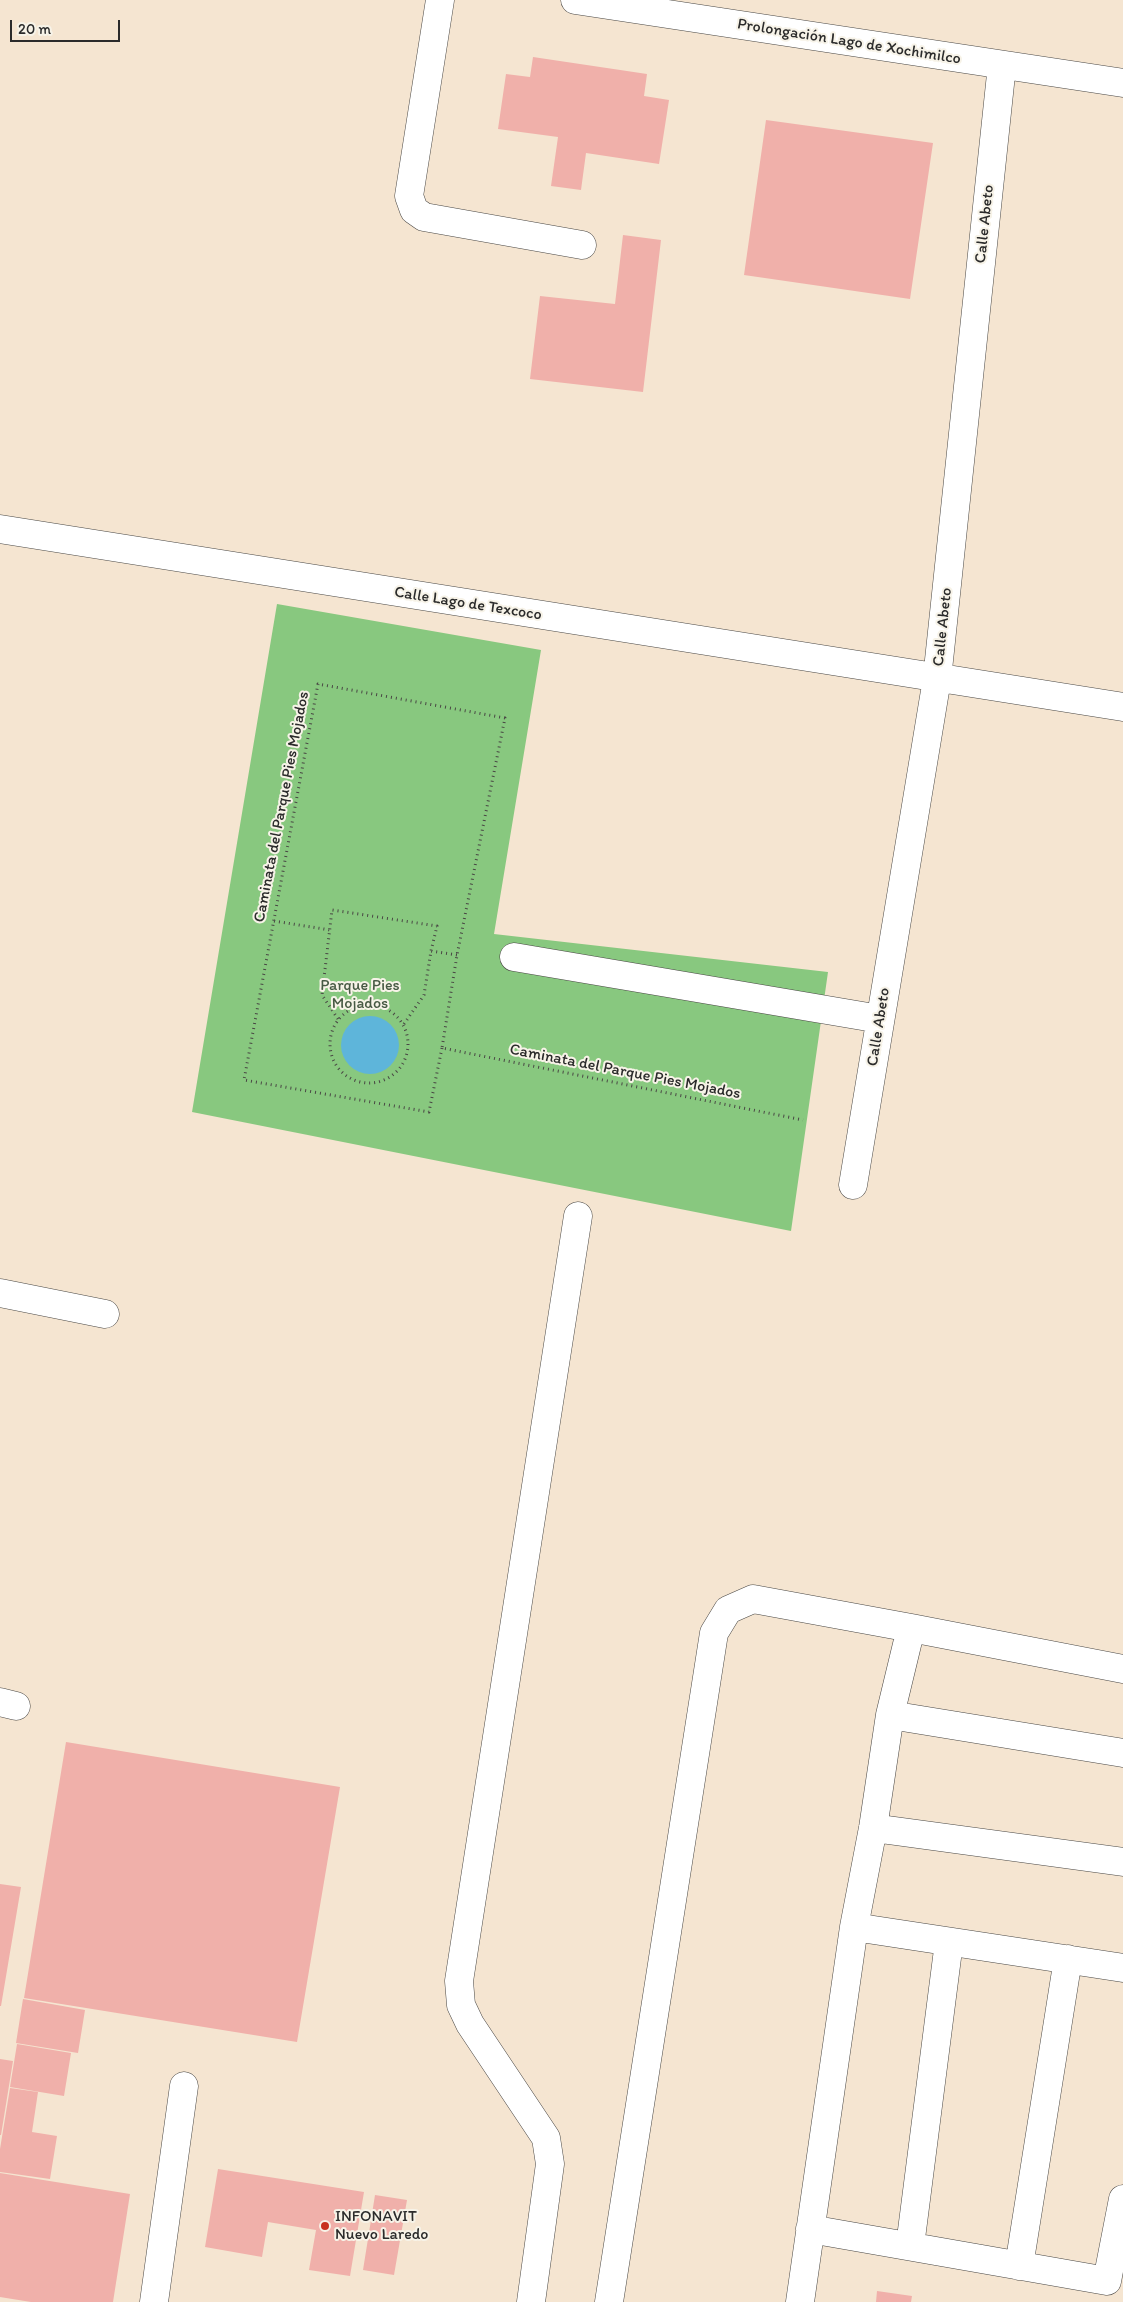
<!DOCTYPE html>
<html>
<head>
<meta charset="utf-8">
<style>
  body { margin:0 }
  #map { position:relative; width:1123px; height:2302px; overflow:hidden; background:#f5e5d1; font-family:Itim,sans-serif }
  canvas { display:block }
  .scale { position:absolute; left:10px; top:20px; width:110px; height:22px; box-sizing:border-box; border:2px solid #2b2b2b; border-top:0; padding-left:6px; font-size:15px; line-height:18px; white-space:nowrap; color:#2b2b2b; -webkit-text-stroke:4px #f7f3e8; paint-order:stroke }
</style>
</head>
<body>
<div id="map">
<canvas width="1123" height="2302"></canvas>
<div class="scale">20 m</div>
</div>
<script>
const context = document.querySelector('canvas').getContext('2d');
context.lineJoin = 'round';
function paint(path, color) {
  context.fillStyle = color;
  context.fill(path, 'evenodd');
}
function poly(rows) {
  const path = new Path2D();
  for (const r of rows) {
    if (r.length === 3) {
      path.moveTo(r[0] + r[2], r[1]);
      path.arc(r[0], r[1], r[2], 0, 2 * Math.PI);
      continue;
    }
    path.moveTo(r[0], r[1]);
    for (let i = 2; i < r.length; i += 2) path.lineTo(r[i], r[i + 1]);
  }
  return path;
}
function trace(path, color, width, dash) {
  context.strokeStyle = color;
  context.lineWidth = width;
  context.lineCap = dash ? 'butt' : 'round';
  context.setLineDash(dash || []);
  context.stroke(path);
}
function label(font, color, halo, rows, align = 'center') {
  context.font = font + ' Itim,sans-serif';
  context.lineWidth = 4;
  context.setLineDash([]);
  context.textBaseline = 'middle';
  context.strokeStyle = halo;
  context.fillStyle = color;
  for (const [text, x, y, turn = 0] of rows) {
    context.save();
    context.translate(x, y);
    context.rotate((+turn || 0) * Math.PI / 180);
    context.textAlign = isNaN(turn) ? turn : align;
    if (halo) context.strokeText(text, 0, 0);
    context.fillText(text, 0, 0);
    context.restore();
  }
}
const green = poly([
  [277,604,541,650,494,934,828,972,791,1231,192,1112]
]);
const water = poly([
  [370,1045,29]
]);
const building = poly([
  [533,57,647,74,644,96,669,100,659,164,586,153,581,190,551,186,558,137,498,129,506,74,530,77],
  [766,120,933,143,910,299,744,275],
  [623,235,661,240,643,392,530,379,540,296,615,304],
  [66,1742,340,1787,297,2042,24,1998],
  [0,1884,21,1887,1,2006,0,2006],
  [23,1999,85,2010,78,2053,16,2043],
  [17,2044,71,2053,64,2096,10,2087],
  [0,2059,13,2061,1,2135,0,2135],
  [10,2088,38,2092,32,2132,57,2136,50,2179,0,2172,0,2149],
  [218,2169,364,2192,350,2276,309,2270,316,2230,268,2222,262,2257,205,2247],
  [0,2173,130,2194,113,2302,31,2302,0,2297],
  [375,2195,407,2200,394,2275,363,2270],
  [877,2291,912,2296,911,2302,876,2302]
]);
const path = poly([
  [274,921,330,930],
  [369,1044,39],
  [338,1019,322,995,332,910,437,926,431,951],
  [404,1024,424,995,431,951,457,955],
  [442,1048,429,1112,244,1080,318,684,505,718,457,955,442,1048,803,1120]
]);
const minor = poly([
  [440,0,409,196,414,210,424,217,582,245],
  [575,0,1123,83],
  [0,529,1123,707],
  [514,957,880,1019],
  [853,1185,937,679,1002,65],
  [0,1293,105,1314],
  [0,1702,16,1706],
  [890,1715,1123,1753],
  [873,1828,1123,1862],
  [854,1927,1123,1968],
  [810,2229,1107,2281,1123,2199],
  [910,2246,949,1942],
  [1019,2266,1068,1959],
  [154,2302,184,2086],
  [531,2302,550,2164,546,2138,470,2024,461,2005,459,1981,578,1216],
  [609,2302,714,1633,728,1610,753,1599,911,1628],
  [800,2302,854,1927,873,1828,890,1715,911,1628,1123,1669]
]);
const markers = [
  [325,2226,5,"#c8321e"]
];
const streetNames = [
  ["Prolongación Lago de Xochimilco",849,42,9],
  ["Calle Abeto",985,224,-84],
  ["Calle Lago de Texcoco",468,604,9],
  ["Calle Abeto",943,627,-84],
  ["Caminata del Parque Pies Mojados",282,807,-79],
  ["Calle Abeto",879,1027,-81],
  ["Caminata del Parque Pies Mojados",625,1072,11]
];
const parkNames = [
  ["Parque Pies",360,986],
  ["Mojados",360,1004]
];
const poiNames = [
  ["INFONAVIT",335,2217],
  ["Nuevo Laredo",335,2235]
];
paint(green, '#88c87f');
paint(water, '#5eb5da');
paint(building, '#f0b0aa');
trace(minor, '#494744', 29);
trace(path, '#494744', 3, [1, 4]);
trace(minor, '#fff', 28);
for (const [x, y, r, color] of markers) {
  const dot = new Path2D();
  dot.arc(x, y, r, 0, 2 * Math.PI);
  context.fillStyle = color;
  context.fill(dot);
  trace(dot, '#f7f3e8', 2);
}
label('16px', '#2b2b2b', '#f7f3e8', streetNames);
label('16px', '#475a44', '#f7f3e8', parkNames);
label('16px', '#2b2b2b', '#f7f3e8', poiNames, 'left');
</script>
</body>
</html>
